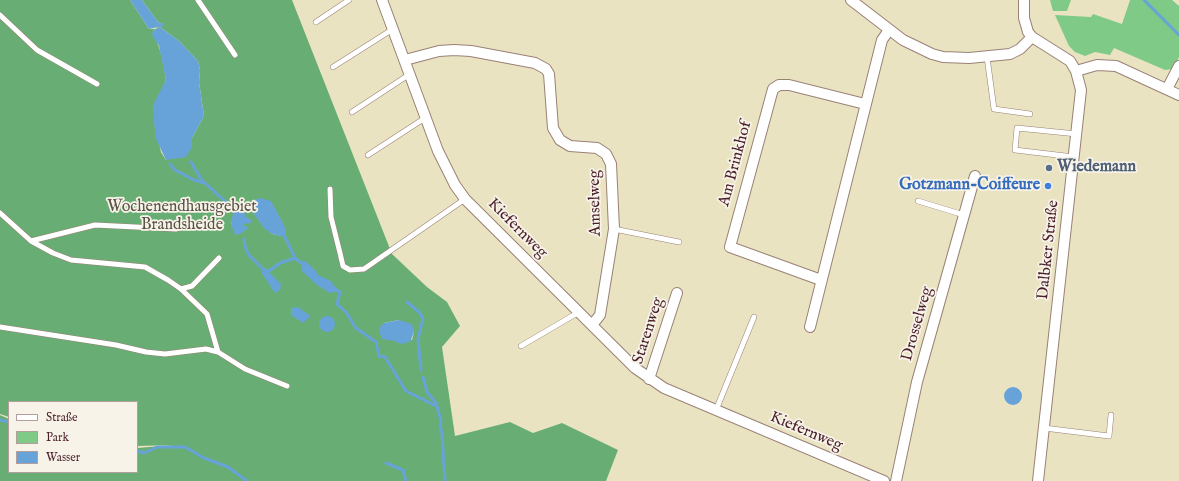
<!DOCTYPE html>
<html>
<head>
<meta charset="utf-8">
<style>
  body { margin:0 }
  #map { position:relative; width:1179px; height:481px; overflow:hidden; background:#eae3c2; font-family:"IM FELL English",serif }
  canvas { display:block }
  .legend { position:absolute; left:8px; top:401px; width:130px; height:72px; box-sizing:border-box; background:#f7f3e8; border:1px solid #b29e9c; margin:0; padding:5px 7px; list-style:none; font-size:12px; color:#4a1f2b }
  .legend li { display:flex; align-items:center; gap:8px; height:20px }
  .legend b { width:20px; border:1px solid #b29e9c }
</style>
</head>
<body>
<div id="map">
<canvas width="1179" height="481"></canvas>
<ul class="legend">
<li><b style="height:5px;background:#fff"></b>Straße</li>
<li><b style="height:11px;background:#80ca87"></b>Park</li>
<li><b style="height:11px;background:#67a3d8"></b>Wasser</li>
</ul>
</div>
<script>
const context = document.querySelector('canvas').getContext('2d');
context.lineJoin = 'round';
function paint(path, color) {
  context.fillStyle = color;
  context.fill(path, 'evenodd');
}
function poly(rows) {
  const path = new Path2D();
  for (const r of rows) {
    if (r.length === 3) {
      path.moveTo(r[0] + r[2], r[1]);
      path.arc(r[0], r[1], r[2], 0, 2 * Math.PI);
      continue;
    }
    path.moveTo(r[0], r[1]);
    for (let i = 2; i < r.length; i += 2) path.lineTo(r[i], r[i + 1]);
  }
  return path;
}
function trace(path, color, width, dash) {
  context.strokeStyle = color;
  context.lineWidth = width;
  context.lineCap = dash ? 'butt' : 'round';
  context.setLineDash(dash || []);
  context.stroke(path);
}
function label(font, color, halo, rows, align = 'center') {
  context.font = font + ' "IM FELL English",serif';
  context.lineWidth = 3.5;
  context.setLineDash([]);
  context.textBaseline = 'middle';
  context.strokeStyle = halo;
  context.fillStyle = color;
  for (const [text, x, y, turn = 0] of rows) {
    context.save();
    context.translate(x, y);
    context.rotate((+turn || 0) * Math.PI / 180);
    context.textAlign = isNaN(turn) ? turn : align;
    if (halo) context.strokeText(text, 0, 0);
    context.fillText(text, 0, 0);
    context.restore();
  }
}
const green = poly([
  [1050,0,1071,0,1067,11,1053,11],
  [1130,0,1172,0,1179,6,1179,57,1173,69,1165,70,1114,48,1110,55,1095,52,1085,56,1075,52,1069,46,1055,15,1091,17,1093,14,1122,24]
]);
const forest = poly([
  [0,0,130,0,149,29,155,29,163,24,158,22,142,0,292,0,392,254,427,287,447,302,460,326,442,347,455,436,510,422,533,433,562,423,618,450,606,481,0,481,0,415,9,419,9,472,137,472,137,448,174,445,137,446,137,402,9,402,9,417,0,414],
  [160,27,179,41,198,61,200,70,199,82,204,116,192,138,192,147,166,160,161,152,154,122,163,87,166,80,162,56,153,31],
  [271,202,282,223,282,236,272,234,252,211,251,203],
  [237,207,244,208,243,226,231,225,235,209],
  [399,320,414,332,412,340,384,323]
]);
const water = poly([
  [130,0,142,0,158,22,164,24,163,26,149,29],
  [160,27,179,41,198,61,200,70,199,82,204,116,192,138,192,147,186,157,166,160,156,139,153,114,153,105,166,80,159,46,152,35,153,31],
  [260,198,271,201,286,229,285,237,272,234,264,228,252,211,251,203,252,201],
  [241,205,244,208,245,216,251,220,251,223,244,224,244,226,249,227,242,233,235,235,231,225,232,218,235,209],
  [305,261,315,270,318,275,331,281,338,291,330,293,317,285,302,271,301,262],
  [265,268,281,284,280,290,275,293,261,272],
  [298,307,309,315,309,318,303,323,291,315,291,308],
  [327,324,8],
  [399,320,412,324,414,332,410,342,400,344,395,341,382,339,379,330,380,327,384,323],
  [1013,396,9]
]);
const stream = poly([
  [1144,0,1179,35],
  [191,162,203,182],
  [170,164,175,170,194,180,205,183,228,204,232,204,237,211],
  [285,237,295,258],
  [244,239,245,246,248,254,264,270,269,271,280,263,295,258,304,265],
  [335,289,340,292,337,304,346,312,356,328,376,342,379,356,385,357,406,391,436,406],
  [407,302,420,313,423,319,418,339,421,370],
  [423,377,427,392,436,403,441,421,440,426,442,434,445,481],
  [0,420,9,422],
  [137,451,144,453,157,447,185,447,204,458,228,467,247,481],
  [386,463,403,470,406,481]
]);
const lane = poly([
  [198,0,235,55],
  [0,15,37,50,97,84],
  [316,22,349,0],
  [987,57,994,109,1030,114],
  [333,67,393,29],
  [352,112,410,74],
  [368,155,425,118],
  [1074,157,1015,150,1017,128,1077,134],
  [330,189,331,217,340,253,343,266,350,270,364,269,465,199],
  [918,201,964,215],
  [0,213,31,241,53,253,71,260,145,267,168,280,181,289,207,314,218,352,206,349,165,354,146,352,116,345,0,327],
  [614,229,679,242],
  [31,241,95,225,176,229,190,225],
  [181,289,192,286,219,258],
  [521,346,579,312],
  [218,352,245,369,287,386],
  [716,410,754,317],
  [1044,428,1109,436,1111,415]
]);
const street = poly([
  [382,0,438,151,455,185,465,199,635,368,664,388,884,481],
  [851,0,903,40,932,54,943,57,969,58,1010,54,1020,49,1032,37],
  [1024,0,1024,18,1028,32,1032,37,1070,61,1076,71,1081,90,1038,481],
  [405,60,439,51,454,50,471,51,535,63,546,69,549,74,553,128,560,140,570,146,597,148,606,154,611,164,614,229,600,315,592,325],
  [1076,71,1097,65,1116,66,1179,95],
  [1167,89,1179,66],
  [821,280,730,247,773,89,779,85,789,85,865,104],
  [810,327,882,40,889,30],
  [649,379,677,293],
  [896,481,917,382,975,176]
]);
const markers = [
  [1049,168,4,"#5c6f8a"],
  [1048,186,4,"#3f7fe0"]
];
const streetNames = [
  ["Am Brinkhof",736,164,-75],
  ["Amselweg",596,203,-91],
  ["Kiefernweg",517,229,45],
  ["Dalbker Straße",1049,250,-84],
  ["Drosselweg",918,324,-74],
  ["Starenweg",649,331,-72],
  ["Kiefernweg",806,432,23]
];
const serviceNames = [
  ["Wiedemann",1057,168]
];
const shopNames = [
  ["Gotzmann-Coiffeure",1040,186]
];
const parkNames = [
  ["Wochenendhausgebiet",182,208],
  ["Brandsheide",182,226]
];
paint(green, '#80ca87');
paint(forest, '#68ae74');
paint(water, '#67a3d8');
trace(stream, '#67a3d8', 3);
trace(lane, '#9a8176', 6);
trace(street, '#9a8176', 12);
trace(lane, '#fff', 5);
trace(street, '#fff', 10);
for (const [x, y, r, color] of markers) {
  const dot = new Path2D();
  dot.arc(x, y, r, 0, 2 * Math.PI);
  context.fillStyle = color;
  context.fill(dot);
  trace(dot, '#f7f3e8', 1.5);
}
label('16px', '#4a1f2b', '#f7f3e8', streetNames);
label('bold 16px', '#4e5e75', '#f7f3e8', serviceNames, 'left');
label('bold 16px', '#366cbe', '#f7f3e8', shopNames, 'right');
label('16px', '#5a5247', '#f7f3e8', parkNames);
</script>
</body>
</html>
